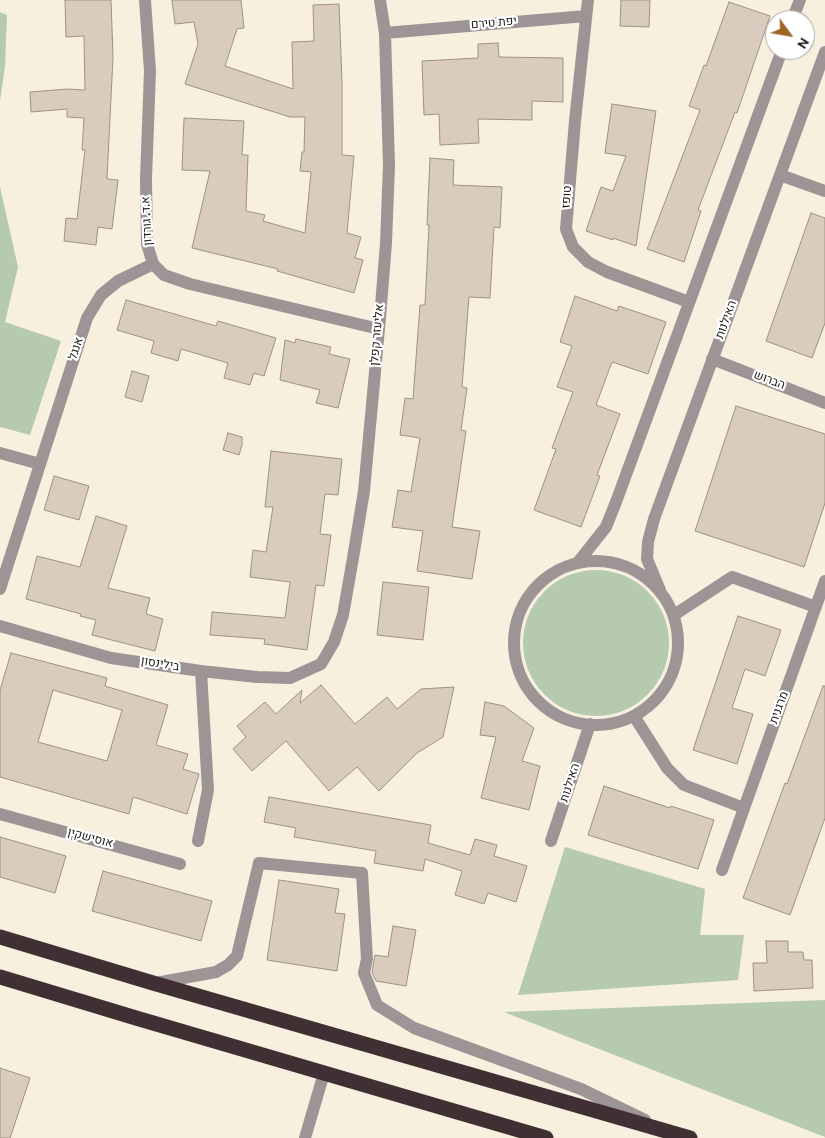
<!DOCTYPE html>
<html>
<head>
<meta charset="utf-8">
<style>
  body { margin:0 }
  #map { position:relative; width:825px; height:1138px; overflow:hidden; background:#f7f0df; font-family:Overpass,sans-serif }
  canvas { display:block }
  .north { position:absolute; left:765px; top:10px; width:50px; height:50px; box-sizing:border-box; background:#fff; border:1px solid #a4a3a1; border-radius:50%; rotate:122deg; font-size:14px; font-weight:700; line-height:20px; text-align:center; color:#1b1913 }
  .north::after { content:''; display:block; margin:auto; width:18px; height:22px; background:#a16627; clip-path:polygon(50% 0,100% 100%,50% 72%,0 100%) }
</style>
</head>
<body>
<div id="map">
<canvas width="825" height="1138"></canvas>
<div class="north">N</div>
</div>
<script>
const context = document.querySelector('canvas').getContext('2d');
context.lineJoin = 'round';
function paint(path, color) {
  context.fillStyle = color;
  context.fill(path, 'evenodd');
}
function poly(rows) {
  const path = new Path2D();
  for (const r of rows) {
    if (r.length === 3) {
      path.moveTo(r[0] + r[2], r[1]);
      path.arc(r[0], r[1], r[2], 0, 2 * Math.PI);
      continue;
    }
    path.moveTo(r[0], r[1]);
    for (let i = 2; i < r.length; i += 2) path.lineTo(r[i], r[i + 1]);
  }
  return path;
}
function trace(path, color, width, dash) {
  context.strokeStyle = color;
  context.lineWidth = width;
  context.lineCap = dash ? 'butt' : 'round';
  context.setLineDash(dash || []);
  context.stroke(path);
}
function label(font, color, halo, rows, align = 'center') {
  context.font = font + ' Overpass,Heebo,sans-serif';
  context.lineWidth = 4.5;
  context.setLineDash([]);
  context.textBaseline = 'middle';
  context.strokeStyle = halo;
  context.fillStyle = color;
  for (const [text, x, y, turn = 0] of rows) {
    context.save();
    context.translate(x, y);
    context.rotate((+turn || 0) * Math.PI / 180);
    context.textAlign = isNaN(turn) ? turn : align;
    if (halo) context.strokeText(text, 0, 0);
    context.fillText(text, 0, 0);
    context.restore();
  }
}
const green = poly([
  [0,12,7,15,5,66,0,101],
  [0,187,18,267,5,322,61,341,30,435,0,427],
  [596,643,73],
  [565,847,705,889,700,935,744,935,738,980,518,995],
  [825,1000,825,1137,504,1012]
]);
const building = poly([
  [65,0,111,0,113,57,107,179,118,180,112,229,98,227,96,245,64,241,66,218,77,219,85,150,82,150,84,118,67,117,67,109,31,112,30,92,67,89,85,90,84,36,66,37,65,0],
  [172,0,241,0,244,28,237,29,225,66,293,89,292,42,314,41,313,5,339,4,342,81,342,155,354,156,347,233,361,237,355,258,363,260,354,293,277,271,278,269,192,248,210,171,182,170,184,118,244,121,242,155,248,155,246,211,265,215,263,221,305,233,311,172,300,171,302,152,304,152,305,117,290,117,185,84,198,44,194,22,175,24,172,0],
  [621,0,650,0,649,27,620,26,621,0],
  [729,2,770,16,737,113,735,112,698,210,701,211,684,262,647,249,700,110,689,106,704,65,706,66,729,2],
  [498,43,499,57,563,58,563,102,532,101,532,120,478,119,479,143,440,145,439,114,424,115,422,61,478,58,478,44,498,43],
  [612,104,656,111,636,246,613,238,613,240,586,231,601,187,613,191,626,156,605,153,612,104],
  [430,158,454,160,453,185,502,187,500,228,494,227,490,298,469,297,462,387,467,388,461,430,466,431,452,527,480,531,472,579,417,571,423,531,392,527,398,490,411,492,420,438,400,435,405,398,413,399,420,305,425,305,429,225,427,225,430,158],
  [811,213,825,218,825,323,812,358,766,341,811,213],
  [575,296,617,311,619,306,666,322,648,374,612,362,596,405,620,414,597,475,600,476,581,527,534,510,556,449,552,448,573,392,557,387,572,346,560,342,575,296],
  [126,300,216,326,218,321,276,338,264,376,254,373,250,385,224,378,228,363,181,349,178,361,151,353,154,341,117,330,126,300],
  [296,339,331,347,329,354,350,359,338,408,316,403,320,390,280,380,285,340,295,343,296,339],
  [132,371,149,376,142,402,125,397,132,371],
  [736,406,825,434,825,503,804,567,695,531,736,406],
  [228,433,242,437,242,445,239,455,223,450,228,433],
  [271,451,342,459,338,495,325,494,320,534,331,535,324,586,316,585,307,650,264,644,265,639,210,635,212,612,285,618,290,582,250,577,253,550,266,552,273,507,265,507,271,451],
  [54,476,89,486,79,520,44,510,54,476],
  [96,516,127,526,108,588,150,598,146,614,163,619,155,651,92,635,96,620,80,616,81,614,26,599,37,556,80,567,96,516],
  [383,582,429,587,423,640,377,635,383,582],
  [738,616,781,630,765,676,745,669,732,708,753,714,737,764,693,750,738,616],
  [11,653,107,678,105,686,168,705,156,745,188,754,183,769,199,774,187,814,133,797,129,814,0,777,0,690,11,653],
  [53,690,122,710,107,761,38,742,53,690],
  [321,685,355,724,387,697,397,709,421,689,454,687,443,737,417,753,379,791,357,767,329,791,286,741,252,771,233,749,246,737,237,726,265,702,276,714,302,690,300,703,321,685],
  [823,686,825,686,825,818,790,915,743,898,785,783,787,784,823,686],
  [485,702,504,706,534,728,522,761,540,766,529,810,481,798,496,737,480,735,485,702],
  [604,786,670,808,671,806,714,820,698,869,588,835,604,786],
  [269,797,431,825,428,843,470,855,475,839,497,845,494,856,527,866,516,902,488,893,484,904,455,895,462,871,425,859,423,871,374,863,376,851,294,837,296,828,264,822,269,797],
  [0,837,66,856,55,893,0,877,0,837],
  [103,871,212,901,201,941,92,911,103,871],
  [279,880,339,889,335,913,345,914,337,971,267,960,279,880],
  [393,926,416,930,406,986,376,981,372,972,375,955,388,957,393,926],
  [766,941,788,941,788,952,803,952,804,960,812,960,813,988,754,991,753,963,767,963,766,941],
  [0,1068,30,1078,10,1138,0,1138,0,1068]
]);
const minor = poly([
  [145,0,150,71,146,179,147,244,153,264,164,275,190,284,379,329],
  [588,0,575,121,566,229,573,247,588,262,607,272,689,302],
  [792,20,800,0],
  [385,33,586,16],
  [780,175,825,191],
  [712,359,825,403],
  [0,453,40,464],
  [596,643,82],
  [579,561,606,527,616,502,782,50],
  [0,589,87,318,101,295,118,281,153,264],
  [660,590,647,559,648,542,654,519,825,52],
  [674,615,732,577,816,607],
  [0,626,111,658,201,671,257,677,290,678,321,664,334,642,343,615,353,558,364,491,380,318,386,243,389,165,385,33,380,0],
  [634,716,667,768,684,785,744,808],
  [0,814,180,864],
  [198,841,208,790,201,671],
  [551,841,590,724],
  [722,870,825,581],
  [156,983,216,972,228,965,237,956,259,863,362,873,367,959,364,973,377,1005,414,1028,581,1089,645,1120],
  [305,1138,324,1073]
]);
const highway = poly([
  [0,937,153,983,690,1138],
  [0,977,136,1018,546,1138]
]);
const streetNames = [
  ["יפת טירם",494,24,-5],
  ["טופז",568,197,-86],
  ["א.ד. גורדון",148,221,-93],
  ["האילנות",727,320,-70],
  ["אליעזר קפלן",378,335,-85],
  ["אנגל",77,349,-72],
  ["הברוש",769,381,21],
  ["בילינסון",160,665,9],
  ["מרגנית",780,708,-70],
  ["האילנות",571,783,-72],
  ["אוסישקין",90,839,15]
];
paint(green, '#b5caae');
paint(building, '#d9cbbe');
trace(building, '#9e9184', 1);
trace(minor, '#9d9496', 12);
trace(highway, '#403034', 15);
label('12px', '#1b1913', '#fff', streetNames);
</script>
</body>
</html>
